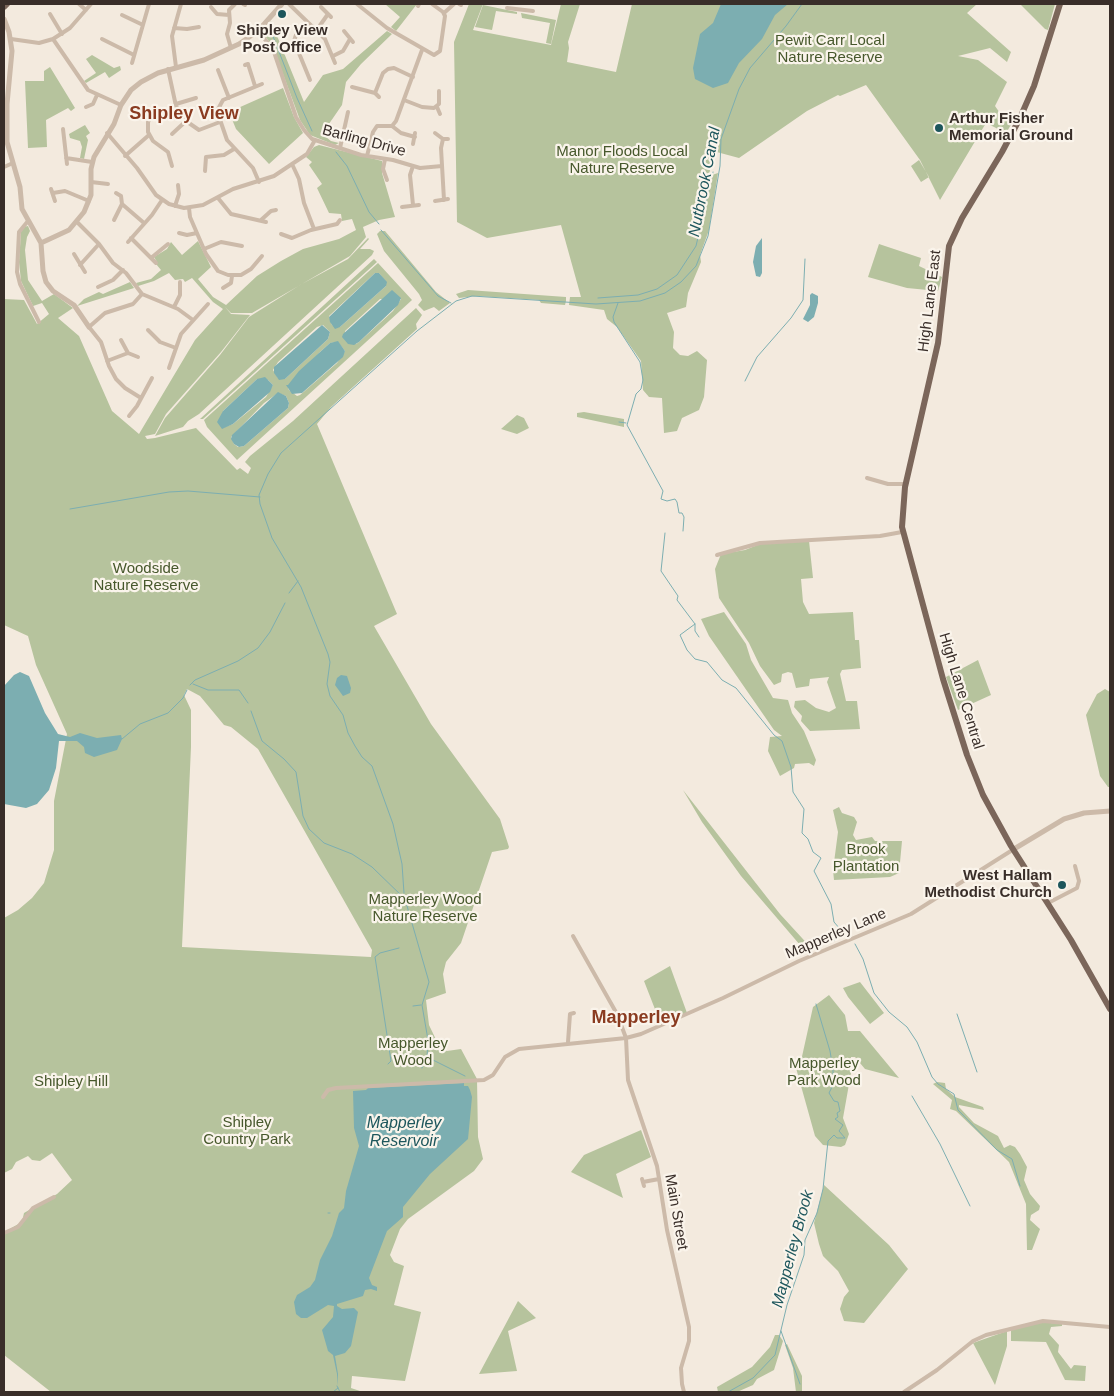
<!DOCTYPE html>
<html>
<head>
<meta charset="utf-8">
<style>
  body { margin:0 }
  #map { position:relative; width:1114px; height:1396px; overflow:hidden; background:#f3eade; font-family:Helvetica,sans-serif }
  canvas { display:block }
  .frame { position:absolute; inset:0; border:5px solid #392e29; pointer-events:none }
</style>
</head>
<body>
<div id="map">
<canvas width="1114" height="1396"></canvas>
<div class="frame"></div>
</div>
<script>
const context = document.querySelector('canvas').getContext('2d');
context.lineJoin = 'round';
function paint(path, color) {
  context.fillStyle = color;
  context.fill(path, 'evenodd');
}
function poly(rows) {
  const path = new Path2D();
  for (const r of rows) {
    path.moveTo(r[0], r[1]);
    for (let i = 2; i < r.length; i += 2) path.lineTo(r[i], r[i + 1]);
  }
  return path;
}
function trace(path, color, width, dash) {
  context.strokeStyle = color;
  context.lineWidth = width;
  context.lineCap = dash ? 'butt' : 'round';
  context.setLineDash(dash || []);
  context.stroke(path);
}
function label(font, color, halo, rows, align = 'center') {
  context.font = font + ' Helvetica,sans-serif';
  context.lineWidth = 4.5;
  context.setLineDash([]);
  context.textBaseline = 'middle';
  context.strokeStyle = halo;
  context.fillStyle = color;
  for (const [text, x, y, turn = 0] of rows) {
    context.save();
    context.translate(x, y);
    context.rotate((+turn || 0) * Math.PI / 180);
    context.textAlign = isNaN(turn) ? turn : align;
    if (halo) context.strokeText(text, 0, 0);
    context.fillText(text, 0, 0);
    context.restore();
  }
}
const green = poly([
  [385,4,417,4,396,31,391,27,400,17],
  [469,4,483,4,473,30,551,45,561,4,580,4,568,42,569,48,567,62,616,72,632,4,977,4,967,13,1011,52,1007,62,990,48,958,56,978,60,1007,82,995,106,1002,116,1012,123,1006,133,986,123,940,200,920,160,866,85,840,96,838,95,807,111,739,158,713,151,709,176,718,173,709,230,700,255,701,262,688,293,686,307,667,313,674,332,673,348,680,355,688,356,697,351,707,360,704,397,699,410,682,418,677,431,664,433,662,398,649,397,643,390,641,361,617,327,607,319,604,310,569,305,570,297,581,297,561,225,487,238,457,222,454,42],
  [1020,4,1055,4,1048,30,1045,29],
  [483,5,517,12,517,14,496,11,492,30,475,27],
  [521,13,556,20,551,44,546,43,550,23,522,18],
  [271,21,304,102,323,75,343,69,387,31,392,34,361,64,346,82,342,105,322,134,331,141,339,143,335,145,310,135,300,120,273,47,263,33],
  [92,55,114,68,120,66,121,70,109,78,105,72,86,83,84,81,96,73,86,59],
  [50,67,75,108,71,111,68,108,46,120,47,147,28,148,25,81,44,81,44,71],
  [283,88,294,117,303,133,269,164,236,129,229,112],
  [85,125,90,133,86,136,88,140,84,159,80,158,82,147,80,141,70,138,69,134],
  [319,145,382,161,382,173,395,217,379,220,363,227,366,237,350,256,252,313,231,313,225,307,231,314,250,315,221,352,166,414,155,434,145,436,147,439,155,438,196,428,237,470,240,468,248,474,251,468,245,462,250,456,293,421,416,308,422,315,416,324,417,329,331,407,317,424,397,614,374,626,431,724,500,819,509,847,508,849,492,852,461,943,446,962,443,974,446,993,426,1000,429,1025,440,1048,447,1051,461,1049,477,1079,478,1137,483,1159,474,1171,408,1219,400,1229,390,1255,394,1262,404,1266,394,1305,421,1312,405,1381,352,1376,351,1388,363,1392,51,1392,4,1355,4,1232,22,1222,24,1213,57,1194,72,1180,52,1153,40,1161,32,1160,28,1156,16,1162,12,1169,4,1173,4,918,18,910,32,898,44,883,54,850,54,801,67,734,36,665,28,636,4,625,4,299,24,300,37,324,49,314,42,303,33,306,21,281,19,262,21,232,23,227,28,226,30,231,27,237,25,250,28,280,42,301,54,294,73,308,58,318,79,336,112,411,139,434,195,340,223,309,213,302,192,278,185,282,183,279,175,280,169,273,154,281,138,286,136,283,151,279,161,270,156,264,157,262,154,257,167,249,171,242,182,255,198,241,211,267,198,279,213,297,226,305,257,276,281,261,303,249,339,239,356,230,352,219,342,221,341,214,329,213,317,188,322,184,309,165,312,162,306,157,314,147],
  [187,689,200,696,224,725,231,727,258,749,372,950,371,957,182,947,191,747,191,710,184,695],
  [919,160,929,177,921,182,911,166],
  [380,231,385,231,436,292,450,303,439,311,434,307,424,311,418,305,422,300,419,294,384,251,377,234],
  [368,238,369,239,360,249,370,249,374,251,372,255,199,414,188,421,183,427,155,436,165,418,220,355,249,317,300,285,348,259],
  [879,244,921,258,919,266,942,277,938,291,907,288,868,277],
  [374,259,377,262,203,419,200,419],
  [378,263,412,300,237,460,207,427,204,420],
  [375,273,379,273,386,282,386,286,340,327,332,325,329,316],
  [380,299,401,299,393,311,359,342,356,344,345,340,345,331],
  [323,325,330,332,328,339,285,379,278,378,273,370,278,362,317,327],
  [338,342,345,351,337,363,300,395,297,396,289,390,288,388,320,352,330,343],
  [257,379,268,380,273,385,266,397,233,424,222,428,223,411],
  [278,393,286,396,289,403,288,408,244,446,238,447,234,444,231,437,264,403],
  [130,282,134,288,77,306,84,299,99,292,103,294],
  [468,290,566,297,566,301,565,305,541,303,539,300,477,296,459,298,456,294],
  [584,412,624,419,624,427,577,417,577,413],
  [517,415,524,418,529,428,517,434,501,429],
  [809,541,813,578,801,579,803,602,809,614,853,612,855,640,859,640,861,668,842,670,840,674,846,701,857,701,860,729,810,731,801,721,802,716,794,707,795,701,805,700,816,708,829,712,836,708,827,682,829,677,810,679,809,686,796,688,792,673,788,672,782,674,781,682,774,685,760,666,749,643,719,598,715,569,721,554,745,550,760,544],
  [724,612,746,644,751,660,773,698,788,700,792,713,804,731,816,760,814,766,809,763,795,764,794,768,780,776,768,751,770,737,782,736,774,730,709,636,701,619],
  [978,660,991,695,958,710,946,677],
  [1105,689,1110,692,1110,787,1108,787,1100,776,1086,715,1097,694],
  [683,790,780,914,813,950,811,952,806,952,741,876,702,822],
  [839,807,842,813,854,817,857,822,853,835,856,840,872,837,875,841,902,841,899,873,890,877,834,880,833,870,838,832,833,810],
  [670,966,687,1013,664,1023,660,1022,644,981],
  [860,982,884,1013,870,1024,848,997,843,988],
  [829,995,845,1015,848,1031,860,1031,899,1078,865,1069,855,1057,851,1057,851,1073,843,1118,849,1134,845,1145,841,1147,823,1145,815,1136,796,1068,801,1061,813,1007],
  [937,1082,945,1083,946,1089,955,1097,983,1107,984,1110,959,1105,959,1107,974,1123,998,1136,1004,1148,1010,1145,1015,1147,1020,1154,1027,1167,1024,1180,1030,1194,1040,1206,1039,1210,1031,1215,1030,1220,1040,1229,1032,1250,1027,1250,1026,1204,1009,1162,956,1111,950,1109,952,1100,933,1084],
  [641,1130,651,1157,616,1174,623,1198,571,1172,584,1155],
  [824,1185,889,1245,908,1269,864,1323,844,1321,840,1309,844,1297,849,1291,838,1271,823,1256,819,1244,814,1223],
  [518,1301,536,1318,508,1331,517,1371,479,1374],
  [1039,1322,1062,1324,1062,1326,1051,1327,1049,1334,1059,1345,1058,1352,1071,1369,1074,1365,1086,1366,1085,1381,1065,1380,1046,1342,1011,1341,1011,1330],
  [1007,1331,1007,1346,995,1385,973,1343],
  [775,1335,779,1335,783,1341,774,1370,757,1379,753,1385,737,1392,718,1392,717,1387,752,1367,770,1347],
  [787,1344,802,1376,802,1392,796,1392,793,1368,785,1345]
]);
const water = poly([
  [721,4,788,4,775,15,762,39,739,63,728,83,713,88,695,79,693,68,700,34,713,23],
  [762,238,762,273,760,277,756,276,753,262,756,246],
  [375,273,379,273,387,282,386,286,340,327,335,329,330,322,329,317],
  [392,290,401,298,398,305,359,342,354,345,348,344,342,337,343,334],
  [812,293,818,296,818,303,814,317,808,322,803,319,810,305,810,295],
  [322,325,330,332,328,339,285,379,279,380,274,373,274,367],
  [338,341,345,351,343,357,302,393,292,394,286,385,288,385,299,371,330,343],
  [265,377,273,385,270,392,233,424,222,429,217,422,223,411,257,379],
  [278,392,286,396,289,403,288,408,244,446,239,447,234,444,231,439,232,435],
  [20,672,29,676,45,713,58,734,70,737,80,733,97,738,121,735,122,739,117,750,94,757,85,753,84,747,77,741,59,741,56,768,49,790,37,804,26,808,4,804,4,686,14,675],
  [341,675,347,676,351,688,350,693,343,696,335,685,337,678],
  [464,1083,464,1086,468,1086,470,1090,472,1097,468,1139,430,1174,403,1207,403,1217,387,1231,369,1278,372,1285,377,1287,377,1291,371,1289,365,1290,363,1296,337,1304,337,1306,342,1309,354,1308,358,1312,351,1346,345,1353,335,1356,338,1374,337,1386,337,1374,333,1355,328,1351,322,1330,333,1317,334,1306,328,1305,307,1318,301,1318,296,1314,294,1302,297,1295,310,1287,315,1280,320,1260,332,1236,339,1213,344,1208,346,1191,359,1146,354,1128,353,1091,366,1090,368,1088]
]);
const stream = poly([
  [269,26,297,98,312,131],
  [336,152,347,166,369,212,379,224],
  [381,230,438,296,451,303],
  [598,298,638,295,657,289,677,275,696,246,713,172],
  [618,303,613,317,614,322,640,362,643,380,641,389,636,394,627,425,663,491,661,499,667,501,675,499,677,502,679,513,682,513,684,517,683,531],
  [745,381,757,357,791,318,803,300,805,259],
  [619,422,626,423],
  [70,509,169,492,188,491,260,497],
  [665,533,661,571,678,596,677,600,695,624,695,631,699,637],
  [289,593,298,581],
  [695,624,680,635,687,650,695,659,707,662,722,680,736,688,774,735,782,741,791,767,793,792,804,809,802,833,808,839,813,852,821,858,814,871,831,904,834,922,840,929,834,941],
  [193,684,208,690,239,690,248,703],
  [190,685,195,680,238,661,258,648,270,632,285,603],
  [251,711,262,741,284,759,296,772,303,816,309,829,324,843,352,854,372,867,405,899],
  [122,739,140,724,168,713,183,698,187,690],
  [404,893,402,864,393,824,372,766,362,757,355,746,348,733,343,715,330,696,327,684,330,662,328,654,301,587,272,538,260,504,259,495,268,474,281,453,417,331,456,301,472,296,596,304,640,301,665,293,681,282,696,266,708,236,720,166,721,139,739,89,750,68,786,26,802,4],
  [405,899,429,982,422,1005,428,1040,427,1057,422,1068],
  [855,944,863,959,874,993,889,1012,907,1027,917,1042,932,1077,938,1084,954,1094,958,1110,997,1150,1012,1159,1020,1186],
  [413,1006,421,1005],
  [957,1014,977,1072],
  [427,1057,465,1076],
  [388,1064,391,1061,375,957,380,953,399,948],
  [912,1096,940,1144,970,1206],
  [328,1213,330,1213],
  [781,1331,800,1384],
  [337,1386,340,1392],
  [333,1392,338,1388],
  [728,1392,753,1378,775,1355,787,1305,804,1255,805,1240,817,1213,823,1189,828,1141,834,1135,837,1138,845,1138,839,1131,843,1125,835,1119,838,1117,837,1113,840,1111,838,1102,834,1101,829,1093,836,1079,833,1075,833,1069,828,1066,831,1057,830,1051,816,1004]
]);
const minor = poly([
  [79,4,86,10],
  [243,4,245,5],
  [289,4,325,39,335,63],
  [357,4,387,28,434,55,440,51,445,16,443,12,432,4],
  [459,4,461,5],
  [418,6,419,4],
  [211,7,217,14,229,15],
  [321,7,331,17],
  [507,8,533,11],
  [444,13,454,4],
  [50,14,62,34],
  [122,15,143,25],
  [307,23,296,35,294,41,310,80],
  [174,28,187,29,199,27],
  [258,31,273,49,296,117,304,130,312,139,361,155,393,160,420,168,442,166],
  [316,31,328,14],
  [344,31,353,42],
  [11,39,39,43,53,39,70,28,91,4],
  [53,39,88,90,121,105],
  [102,39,134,55],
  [231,48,227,34,230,23,229,10,235,4],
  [333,56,343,51,350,39],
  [132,63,149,4],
  [245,65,248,64,255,86],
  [176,67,172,36,181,4],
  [168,69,176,106,186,121,199,130,220,122],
  [218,70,229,98],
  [352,87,375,93,379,97],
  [375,93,383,73,388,69,394,68,413,77],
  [404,100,422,107,434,108,439,104,439,91],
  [176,104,196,98],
  [86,107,93,104,97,95],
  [437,107,440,114],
  [156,109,148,122,148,132,153,141,168,152,172,166],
  [392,126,396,121,422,50],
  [63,129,67,164],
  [107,133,137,168,156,195,169,204,184,208,203,205,233,189,274,176,307,154,315,140],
  [435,133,443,139,448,139],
  [172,134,186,121],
  [443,139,441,148,444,200],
  [413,144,415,133],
  [340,148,348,112],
  [125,156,149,135],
  [367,156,373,132,377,126,392,126,401,133,415,137],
  [66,158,92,162],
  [385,159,383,169,387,180],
  [292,164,299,179,304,203,314,229],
  [413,166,410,175,413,205],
  [4,167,13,163],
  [205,171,206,157,224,155,234,149],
  [91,182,108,184],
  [259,182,253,168,227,140,217,111,223,100,262,84],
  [51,189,55,201],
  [53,193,65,191,89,201],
  [116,193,121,196,122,204],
  [218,198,231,214,266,222],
  [435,201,448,199],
  [175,206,179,194,178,185],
  [402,207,419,205],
  [189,208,190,217,206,254,218,271,228,275,241,275,251,269,262,256],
  [114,220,122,204,144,223],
  [261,220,271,211,276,210],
  [28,221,19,232,17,272,20,284,39,322],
  [77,222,99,244,113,263,126,273,142,294,178,309,193,320],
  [179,233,187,235,197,233],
  [281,234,292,238,311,230,337,224,340,220],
  [131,238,156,263],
  [128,242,152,215,162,200],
  [204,249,221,242,242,246],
  [74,254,85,272],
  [151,258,168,244],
  [80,265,99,244],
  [98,287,113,280,123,270],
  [223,288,231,283,232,276],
  [174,307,180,295,180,282],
  [148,330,160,342,176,348],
  [121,340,128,353],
  [107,361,128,353,138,357],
  [169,368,181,334,208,304],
  [141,398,125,388,116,379,109,366,101,342,89,327,105,313,133,304,142,294],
  [129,416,137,406,152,378],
  [867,478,888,484,905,484],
  [717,555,760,543,880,536,902,532],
  [1048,903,1077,888,1079,881,1075,866],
  [573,936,617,1014,626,1038,628,1080,657,1166,667,1230,689,1327,689,1341,681,1368,682,1384,684,1392],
  [568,1042,570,1014,574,1013],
  [323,1097,328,1090,336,1088,484,1080,493,1075,505,1057,519,1049,626,1038,641,1034,723,998,799,961,911,914,1014,849],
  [642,1179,644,1186],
  [643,1182,659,1179],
  [4,1233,18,1227,33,1208,54,1197],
  [904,1392,937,1370,973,1341,986,1335,1043,1321,1110,1327]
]);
const tertiary = poly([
  [4,19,9,32,12,51,7,104,7,142,20,187,22,209,41,243,43,271,46,282,53,291,74,305,89,327],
  [41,243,69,230,84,212,91,195,91,169,94,157,114,124,121,105,131,90,141,82,158,73,204,60,239,44,258,31,282,4],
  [1014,849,1064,819,1084,813,1110,811]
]);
const primary = poly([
  [1060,4,1034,86,1020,118,1002,152,962,218,949,246,938,343,905,487,902,527,943,679,967,755,983,795,1011,846,1071,940,1110,1009],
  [4,7,7,4]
]);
const markers = [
  [282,14,5,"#1d565c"],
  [939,128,5,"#1d565c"],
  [1062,885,5,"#1d565c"]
];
const poiNames = [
  ["Shipley View",282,31],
  ["Post Office",282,48],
  ["Arthur Fisher",949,119,"left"],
  ["Memorial Ground",949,136,"left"],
  ["West Hallam",1052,876,"right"],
  ["Methodist Church",1052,893,"right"]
];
const parkNames = [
  ["Pewit Carr Local",830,41],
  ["Nature Reserve",830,58],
  ["Manor Floods Local",622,152],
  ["Nature Reserve",622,169],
  ["Woodside",146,569],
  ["Nature Reserve",146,586],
  ["Brook",866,850],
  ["Plantation",866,867],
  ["Mapperley Wood",425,900],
  ["Nature Reserve",425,917],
  ["Mapperley",413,1044],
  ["Wood",413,1061],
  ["Mapperley",824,1064],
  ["Park Wood",824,1081],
  ["Shipley Hill",71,1082],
  ["Shipley",247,1123],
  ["Country Park",247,1140]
];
const streetNames = [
  ["Barling Drive",364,141,15],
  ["High Lane East",930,301,-83],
  ["High Lane Central",961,691,73],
  ["Mapperley Lane",836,934,-23],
  ["Main Street",676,1212,80]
];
const waterNames = [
  ["Nutbrook Canal",705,182,-79],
  ["Mapperley",404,1124],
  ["Reservoir",404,1142],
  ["Mapperley Brook",793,1249,-75]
];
const quarterNames = [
  ["Shipley View",184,114],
  ["Mapperley",636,1018]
];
paint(green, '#b6c39d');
paint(water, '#7caeb1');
trace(stream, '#7caeb1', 1);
trace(minor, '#ccbaa9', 4);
trace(tertiary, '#ccbaa9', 5);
trace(primary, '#7b665a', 6);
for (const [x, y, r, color] of markers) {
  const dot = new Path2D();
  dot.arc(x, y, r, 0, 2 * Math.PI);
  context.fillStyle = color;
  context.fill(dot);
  trace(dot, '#faf4eb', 2);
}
label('bold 15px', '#392e29', '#faf4eb', poiNames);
label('15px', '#47582c', '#faf4eb', parkNames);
label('15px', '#392e29', '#faf4eb', streetNames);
label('italic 16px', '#1d565c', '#faf4eb', waterNames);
label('bold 18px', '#8a3b20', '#faf4eb', quarterNames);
</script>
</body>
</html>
